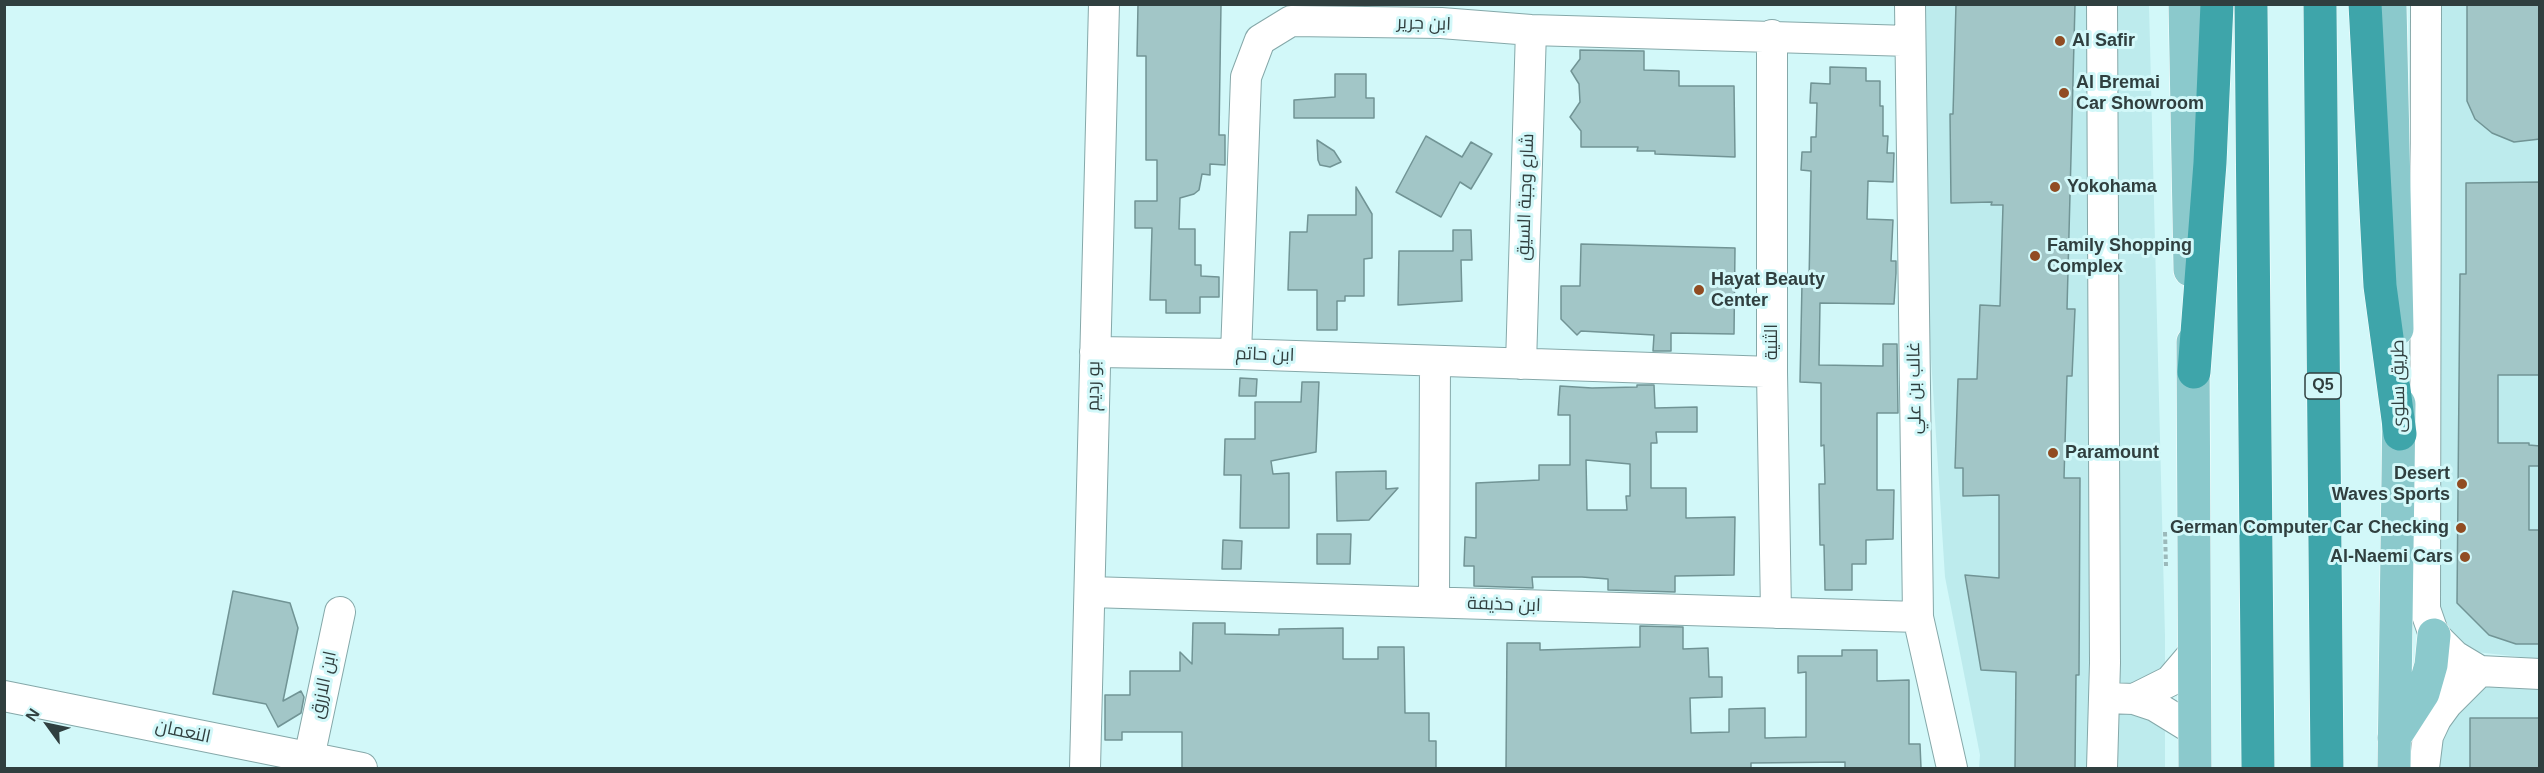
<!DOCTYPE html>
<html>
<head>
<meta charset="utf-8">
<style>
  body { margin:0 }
  #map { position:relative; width:2544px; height:773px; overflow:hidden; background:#d2f8f9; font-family:Arial,sans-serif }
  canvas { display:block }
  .frame { position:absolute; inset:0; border:6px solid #303f3f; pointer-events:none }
  .north { position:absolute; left:18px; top:695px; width:60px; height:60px; -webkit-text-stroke:4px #d2f8f9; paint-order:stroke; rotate:303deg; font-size:16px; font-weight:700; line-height:24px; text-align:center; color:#303f3f }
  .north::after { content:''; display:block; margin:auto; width:21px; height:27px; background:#303f3f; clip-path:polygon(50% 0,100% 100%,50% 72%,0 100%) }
</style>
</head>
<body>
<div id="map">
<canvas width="2544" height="773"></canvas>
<div class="frame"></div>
<div class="north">N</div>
</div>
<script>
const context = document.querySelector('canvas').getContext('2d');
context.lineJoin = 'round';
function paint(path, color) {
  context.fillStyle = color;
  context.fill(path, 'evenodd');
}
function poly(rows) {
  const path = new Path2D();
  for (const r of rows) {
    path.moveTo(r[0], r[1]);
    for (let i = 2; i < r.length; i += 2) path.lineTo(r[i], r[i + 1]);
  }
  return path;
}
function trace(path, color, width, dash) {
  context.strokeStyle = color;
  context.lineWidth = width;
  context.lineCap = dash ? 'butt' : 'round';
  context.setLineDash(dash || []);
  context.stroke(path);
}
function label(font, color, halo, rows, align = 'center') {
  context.font = font + ' Arial,Cairo,sans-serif';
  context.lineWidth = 6;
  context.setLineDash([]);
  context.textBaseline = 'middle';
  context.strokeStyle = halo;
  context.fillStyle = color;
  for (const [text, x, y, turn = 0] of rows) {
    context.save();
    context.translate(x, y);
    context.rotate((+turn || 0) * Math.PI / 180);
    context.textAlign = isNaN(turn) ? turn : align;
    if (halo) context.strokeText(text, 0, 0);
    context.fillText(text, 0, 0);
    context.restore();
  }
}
const built = poly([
  [1919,5,2149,5,2165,636,2165,768,1979,768,1980,755,1945,577,1921,201],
  [2437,5,2539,5,2539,659,2467,651,2438,617],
  [2479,684,2539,687,2539,768,2436,768,2436,734]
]);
const building = poly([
  [1138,4,1221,4,1219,135,1225,135,1225,165,1210,164,1210,175,1202,174,1199,190,1194,194,1180,198,1179,229,1195,229,1195,265,1201,265,1201,276,1219,277,1219,297,1200,297,1200,313,1166,313,1166,300,1150,300,1152,228,1135,228,1135,201,1157,201,1157,160,1146,160,1146,56,1137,56,1138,4],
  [1956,4,2075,4,2067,309,2075,309,2072,376,2067,376,2064,478,2080,478,2079,675,2076,675,2075,768,2015,768,2016,672,1981,670,1965,575,1999,578,1999,495,1963,496,1963,468,1955,468,1958,379,1977,379,1980,305,2000,306,2003,205,1991,205,1992,202,1951,203,1950,114,1953,114,1956,4],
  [2467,4,2540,4,2540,139,2514,142,2492,133,2475,119,2467,101,2467,4],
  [1580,50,1644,51,1644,70,1679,71,1679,86,1734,86,1735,157,1655,154,1655,151,1637,151,1638,147,1581,147,1581,131,1570,117,1580,102,1579,84,1571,71,1580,59,1580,50],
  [1830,67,1866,68,1866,81,1880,81,1880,106,1883,106,1883,136,1888,136,1887,153,1894,153,1893,182,1868,181,1867,219,1893,220,1891,261,1896,261,1896,273,1894,304,1820,303,1819,365,1883,366,1883,344,1897,344,1898,413,1877,413,1877,490,1894,490,1893,539,1866,540,1866,564,1852,564,1852,590,1825,590,1824,545,1820,545,1819,484,1825,484,1824,445,1821,446,1821,383,1800,382,1802,283,1809,283,1811,171,1801,170,1802,152,1811,152,1811,137,1816,137,1817,103,1810,103,1811,83,1830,84,1830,67],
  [1335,74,1366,74,1366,98,1374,98,1374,118,1294,118,1294,100,1335,97,1335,74],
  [1426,136,1462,157,1471,142,1492,154,1471,189,1460,182,1441,217,1396,192,1426,136],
  [1317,140,1334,151,1341,162,1330,167,1320,165,1318,160,1317,140],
  [2540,182,2540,375,2498,375,2498,443,2529,443,2529,445,2540,446,2540,466,2529,466,2529,530,2540,530,2540,644,2516,644,2489,635,2457,603,2460,274,2466,274,2466,183,2540,182],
  [1356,187,1372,214,1372,258,1364,259,1364,296,1345,296,1345,301,1337,301,1337,330,1317,330,1317,290,1288,290,1290,232,1307,232,1308,215,1356,215,1356,187],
  [1453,230,1471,230,1472,260,1461,260,1462,301,1398,305,1399,251,1453,251,1453,230],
  [1581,244,1735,248,1734,334,1671,333,1671,351,1653,351,1654,335,1581,331,1577,335,1561,319,1561,286,1580,286,1581,244],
  [1240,378,1257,379,1256,396,1239,396,1240,378],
  [1302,382,1319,382,1316,452,1271,461,1273,474,1289,473,1289,528,1240,528,1241,475,1224,475,1225,439,1255,439,1255,402,1301,402,1302,382],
  [1637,385,1654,385,1655,408,1697,407,1697,432,1656,432,1657,443,1651,443,1651,488,1686,488,1686,518,1735,517,1734,575,1675,576,1675,592,1608,590,1608,579,1582,577,1532,577,1533,588,1474,586,1474,566,1464,566,1465,537,1476,538,1476,483,1539,480,1539,465,1570,465,1570,415,1558,415,1560,386,1592,388,1637,387,1637,385],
  [1586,460,1630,464,1630,496,1626,496,1627,510,1587,510,1586,460],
  [1386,471,1386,489,1398,488,1369,520,1337,521,1336,472,1386,471],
  [1317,534,1351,534,1350,564,1317,564,1317,534],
  [1223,540,1242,541,1241,569,1222,569,1223,540],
  [233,591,290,603,298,628,283,701,301,691,304,697,301,713,278,727,266,704,213,694,233,591],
  [1193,623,1225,623,1225,634,1279,635,1279,629,1343,628,1343,659,1378,659,1378,647,1404,647,1405,713,1429,713,1429,741,1436,741,1436,768,1182,768,1182,732,1122,732,1122,740,1105,740,1105,695,1130,695,1130,671,1180,671,1180,652,1192,664,1193,623],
  [1640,626,1683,627,1683,649,1708,648,1709,677,1722,677,1722,697,1690,698,1691,733,1729,732,1729,709,1765,708,1765,738,1806,737,1806,672,1798,673,1798,656,1842,656,1842,650,1877,650,1877,681,1909,680,1909,744,1920,744,1921,768,1845,768,1845,762,1751,763,1751,768,1506,768,1507,643,1540,643,1540,650,1640,647,1640,626],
  [2470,718,2540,718,2540,768,2470,768,2470,718]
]);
const path = poly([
  [2165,532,2166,566]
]);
const minor = poly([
  [1910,4,1918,617,1952,768],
  [2426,4,2425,609,2434,635,2455,656,2480,671],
  [1772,35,1772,372,1776,613],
  [1095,352,1236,354,1772,372],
  [1236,354,1246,77,1260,40,1291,21,1441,23,1531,30,1910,41],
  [1521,364,1531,30],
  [1090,592,1918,617],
  [1434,602,1435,361],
  [2423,693,2446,679,2480,671,2540,674],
  [4,696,362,768],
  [2105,698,2134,699,2155,706,2194,730],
  [2134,699,2170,681,2193,654],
  [309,758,340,612],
  [1085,768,1104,4],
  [2102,768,2105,663,2102,4],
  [2424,768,2428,736,2436,719,2447,704,2480,671]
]);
const major = poly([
  [2185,4,2190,270],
  [2390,4,2397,329],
  [2193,342,2195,768],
  [2394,738,2423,693,2431,665,2434,635],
  [2394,768,2399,404]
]);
const highway = poly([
  [2251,4,2258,768],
  [2320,4,2327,768],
  [2365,4,2380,286,2400,434],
  [2194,372,2210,163,2217,4]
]);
const markers = [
  [2060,41,6,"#914c22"],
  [2064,93,6,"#914c22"],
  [2055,187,6,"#914c22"],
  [2035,256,6,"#914c22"],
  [1699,290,6,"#914c22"],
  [2053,453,6,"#914c22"],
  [2462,484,6,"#914c22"],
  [2461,528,6,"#914c22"],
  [2465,557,6,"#914c22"]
];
const shields = [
  [2323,386,36]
];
const shieldNames = [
  ["Q5",2323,386]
];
const streetNames = [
  ["ابن جرير",1424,24,2],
  ["شارع وجبة السيق",1526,197,-88],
  ["الثنية",1772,342,-90],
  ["ابن حاتم",1265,355,2],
  ["بو رديم",1094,386,-89],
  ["طريق سلوى",2399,386,-91],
  ["غالب بن علي",1915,388,-91],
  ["ابن حذيفة",1504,605,2],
  ["ابن الازرق",324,685,-78],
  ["النعمان",183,732,12]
];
const poiNames = [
  ["Al Safir",2072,41],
  ["Al Bremai",2076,83],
  ["Car Showroom",2076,104],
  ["Yokohama",2067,187],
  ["Family Shopping",2047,246],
  ["Complex",2047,267],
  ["Hayat Beauty",1711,280],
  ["Center",1711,301],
  ["Paramount",2065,453],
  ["Desert",2450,474,"right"],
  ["Waves Sports",2450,495,"right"],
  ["German Computer Car Checking",2449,528,"right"],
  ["Al-Naemi Cars",2453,557,"right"]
];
paint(built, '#bdebed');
paint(building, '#a2c6c7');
trace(building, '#719495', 1.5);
trace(minor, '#85a8a9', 32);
trace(major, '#fff', 34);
trace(highway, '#fff', 34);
trace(path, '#9bb9ba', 4, [4.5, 3]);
trace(minor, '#fff', 30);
trace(major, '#8bc9cc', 33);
trace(highway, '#3ea5aa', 33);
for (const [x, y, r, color] of markers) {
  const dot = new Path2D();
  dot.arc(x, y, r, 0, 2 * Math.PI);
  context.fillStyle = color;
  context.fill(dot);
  trace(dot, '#d2f8f9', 2);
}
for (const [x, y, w] of shields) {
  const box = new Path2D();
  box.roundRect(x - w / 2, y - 13, w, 26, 4.5);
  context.fillStyle = '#d2f8f9';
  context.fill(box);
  trace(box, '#303f3f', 1.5);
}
label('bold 16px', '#303f3f', null, shieldNames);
label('18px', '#303f3f', '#d2f8f9', streetNames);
label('bold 18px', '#303f3f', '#d2f8f9', poiNames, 'left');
</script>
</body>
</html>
